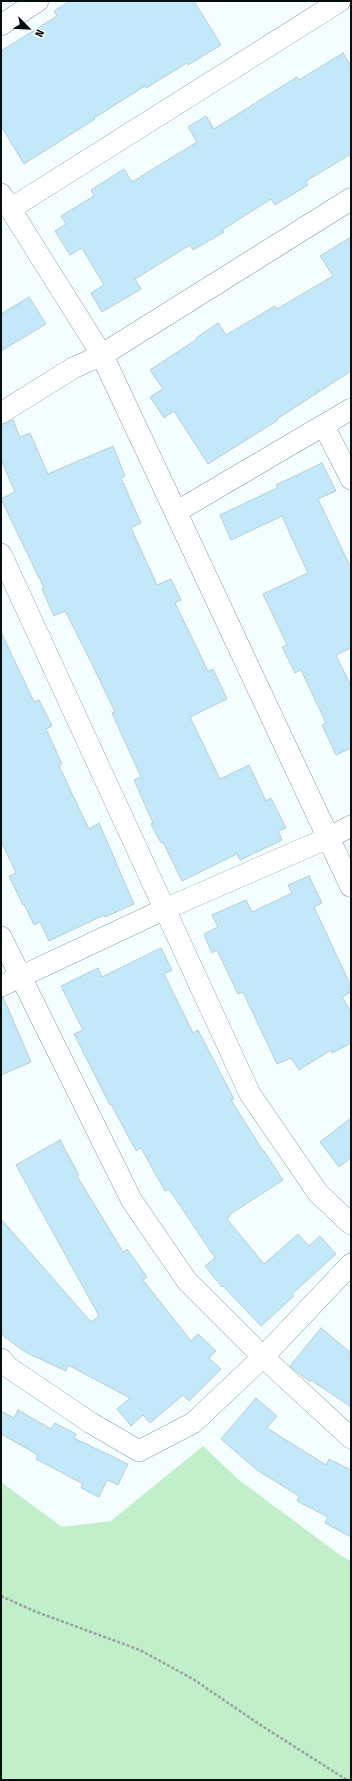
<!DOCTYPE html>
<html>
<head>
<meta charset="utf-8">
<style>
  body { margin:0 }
  #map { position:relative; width:352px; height:1781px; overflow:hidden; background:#f4feff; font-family:"Fira Sans Condensed",sans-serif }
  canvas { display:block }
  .frame { position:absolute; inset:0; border:2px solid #060e0f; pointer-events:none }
  .north { position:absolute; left:8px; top:8px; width:40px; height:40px; -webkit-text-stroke:3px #f4feff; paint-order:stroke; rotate:114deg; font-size:11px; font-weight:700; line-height:16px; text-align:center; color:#060e0f }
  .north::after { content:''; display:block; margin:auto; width:14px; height:18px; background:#060e0f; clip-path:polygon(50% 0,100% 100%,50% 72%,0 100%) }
</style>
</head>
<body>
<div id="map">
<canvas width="352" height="1781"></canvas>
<div class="frame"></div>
<div class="north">N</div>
</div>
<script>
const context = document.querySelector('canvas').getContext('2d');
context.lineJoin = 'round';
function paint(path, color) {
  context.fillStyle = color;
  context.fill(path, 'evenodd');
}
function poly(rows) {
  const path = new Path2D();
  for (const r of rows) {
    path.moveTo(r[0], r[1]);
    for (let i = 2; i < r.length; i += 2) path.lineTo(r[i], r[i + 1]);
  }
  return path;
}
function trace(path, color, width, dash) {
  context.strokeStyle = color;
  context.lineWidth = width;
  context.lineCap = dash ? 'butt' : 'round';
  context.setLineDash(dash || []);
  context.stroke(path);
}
const green = poly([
  [203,1446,239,1480,340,1555,351,1561,351,1780,1,1780,1,1482,62,1527,111,1521]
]);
const building = poly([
  [70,1,194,1,221,45,188,65,187,63,146,88,145,86,94,118,95,119,24,164,1,126,1,51,57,16,54,11,70,1],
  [343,53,351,66,351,154,306,181,308,185,275,205,271,199,222,230,224,232,193,250,190,245,135,279,141,289,102,312,91,293,104,285,82,248,70,255,55,231,66,224,61,216,94,196,91,190,124,169,132,182,197,142,188,127,206,116,214,129,297,77,299,80,343,53],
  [351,237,351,371,277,419,278,420,208,464,174,411,164,418,150,397,163,389,150,370,197,339,196,338,218,323,226,335,275,306,277,309,333,276,320,256,351,237],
  [29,297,46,324,1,351,1,314,29,297],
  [13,420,20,437,30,433,48,474,113,446,125,476,121,478,141,523,131,528,157,585,171,579,181,600,175,603,208,671,213,669,227,699,190,717,220,779,249,765,266,801,271,798,286,828,278,831,282,840,240,860,237,854,182,881,163,842,161,843,151,824,153,823,134,780,141,777,112,713,115,712,88,656,65,611,54,616,42,589,44,588,1,499,15,492,1,460,1,425,13,420],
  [322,463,336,491,318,499,351,568,351,648,336,655,351,686,351,748,336,755,322,725,326,723,301,670,295,673,282,647,287,645,263,594,308,573,282,516,231,540,220,515,277,488,276,485,322,463],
  [1,632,34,702,39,700,52,726,46,729,62,764,59,766,89,829,99,823,134,904,105,917,104,915,49,941,40,922,34,925,24,904,23,905,9,876,16,873,1,841,1,632],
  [309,876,322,903,314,907,351,986,351,992,342,997,351,1012,351,1043,332,1053,331,1050,299,1070,291,1058,277,1064,243,992,238,994,217,950,212,953,204,934,218,927,212,915,246,900,252,912,292,893,288,885,309,876],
  [161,948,172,970,164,974,193,1033,198,1030,234,1099,231,1100,263,1151,264,1151,283,1180,229,1215,230,1216,227,1219,264,1264,298,1234,309,1246,320,1236,336,1254,292,1294,294,1296,261,1326,223,1286,222,1287,205,1266,215,1258,169,1189,165,1191,141,1148,136,1151,111,1104,110,1105,74,1034,83,1030,61,986,98,968,102,977,161,948],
  [3,997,31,1062,1,1075,1,998,3,997],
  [351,1118,351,1158,339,1167,320,1142,351,1118],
  [60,1140,79,1175,77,1176,123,1252,127,1249,147,1277,143,1280,191,1341,198,1334,216,1351,209,1358,221,1369,189,1401,183,1395,150,1423,143,1415,131,1426,117,1409,130,1398,68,1365,66,1371,25,1352,1,1334,1,1219,91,1322,99,1316,16,1165,60,1140],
  [321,1328,351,1353,351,1407,311,1380,310,1382,290,1366,321,1328],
  [256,1398,277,1416,267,1428,326,1465,329,1459,351,1470,351,1537,325,1523,328,1517,297,1501,299,1496,257,1470,221,1439,256,1398],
  [18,1410,51,1429,55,1423,76,1434,74,1438,128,1464,118,1485,107,1480,99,1497,81,1488,83,1484,36,1459,38,1455,1,1434,1,1411,14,1418,18,1410]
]);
const path = poly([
  [1,1596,34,1611,140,1650,193,1679,259,1724,347,1780]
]);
const minor = poly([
  [1,25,38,1],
  [1,194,102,355,73,368,1,413],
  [10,209,340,1],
  [324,426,351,479],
  [176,512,351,409],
  [1,554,250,1094,318,1193,351,1224],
  [1,937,132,1201,187,1281,263,1357,351,1438],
  [1,986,165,909,328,838,351,826],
  [1,1359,8,1367,91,1423,139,1451,193,1423,263,1357,351,1264]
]);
const tertiary = poly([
  [351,199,102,355,351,886]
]);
paint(green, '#c0efca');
paint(building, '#c3e8fa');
trace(building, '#b7ccd7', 1);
trace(minor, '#879fa1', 22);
trace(tertiary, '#879fa1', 23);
trace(path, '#98a2a3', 2.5, [3, 2]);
trace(minor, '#fff', 21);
trace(tertiary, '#fff', 22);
</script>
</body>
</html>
